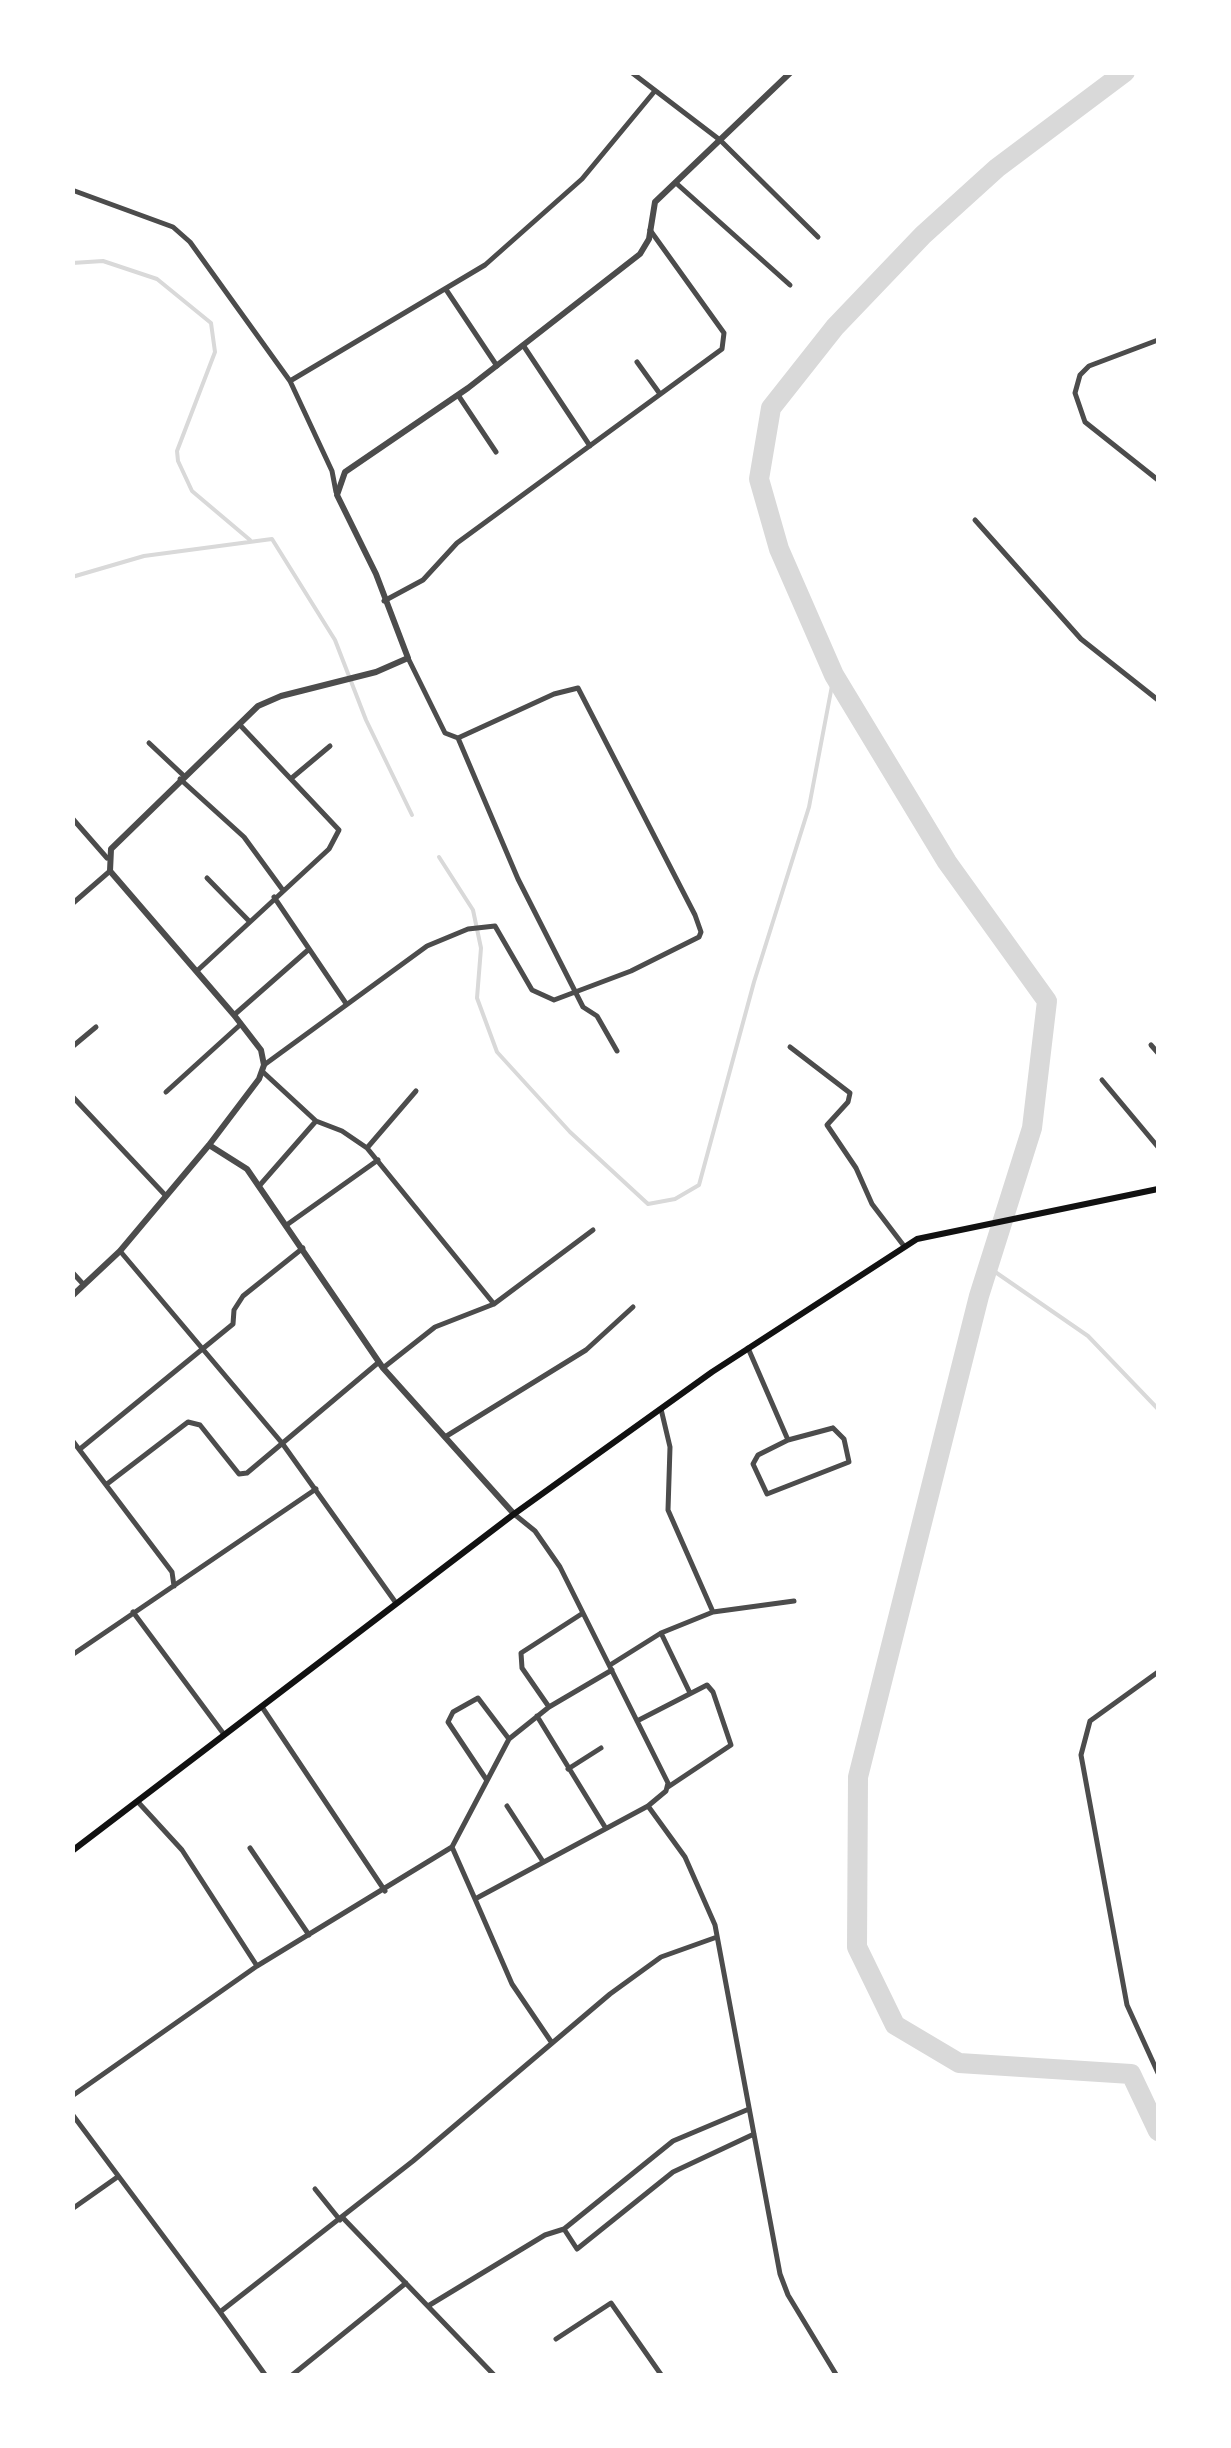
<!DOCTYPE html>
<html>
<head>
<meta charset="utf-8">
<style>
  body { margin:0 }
  #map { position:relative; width:1231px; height:2448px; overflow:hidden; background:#fff; font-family:Merriweather,serif }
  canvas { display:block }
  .frame { position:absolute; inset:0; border:75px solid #fff; pointer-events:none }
</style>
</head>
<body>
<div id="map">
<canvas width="1231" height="2448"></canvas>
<div class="frame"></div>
</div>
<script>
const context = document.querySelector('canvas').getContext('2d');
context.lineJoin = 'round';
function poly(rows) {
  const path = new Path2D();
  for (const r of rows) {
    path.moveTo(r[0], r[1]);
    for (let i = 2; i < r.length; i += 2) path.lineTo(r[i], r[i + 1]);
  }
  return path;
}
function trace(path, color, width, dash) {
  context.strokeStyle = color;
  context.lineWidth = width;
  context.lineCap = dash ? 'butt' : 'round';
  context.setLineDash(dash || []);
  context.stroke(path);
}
const stream = poly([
  [72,263,103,261,157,279,211,323,215,352,177,451,178,461,192,491,250,540],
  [72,577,144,556,272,539,335,640,366,720,412,815],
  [439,857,473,910,481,948,477,998,497,1052,570,1132,648,1204,675,1199,699,1185,754,982,809,807,834,675],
  [988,1267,1088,1336,1158,1409]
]);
const river = poly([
  [1125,72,997,168,923,235,835,327,771,408,759,479,779,549,834,675,947,862,1047,1001,1032,1128,979,1296,858,1777,857,1947,895,2025,959,2063,1131,2074,1158,2131]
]);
const minor = poly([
  [631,72,720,140,818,237],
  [676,183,790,285],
  [72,190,173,227,190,242,290,381,332,471,336,492],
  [447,291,497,366],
  [1158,340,1089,366,1080,375,1075,393,1085,422,1158,480],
  [523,345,590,446],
  [637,362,660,394],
  [290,381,485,265,582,179,654,92],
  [458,395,496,452],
  [975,520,1081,639,1158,700],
  [384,601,423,580,457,543,722,349,724,333,650,230],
  [408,658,445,733,458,738,518,879,583,1007,597,1016,617,1051],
  [149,743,183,775],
  [293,777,330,746],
  [180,779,244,837,282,889],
  [72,818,107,858],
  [207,878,249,921],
  [274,897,345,1002],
  [72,904,110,871],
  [198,970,329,849,339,830,239,724],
  [234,1015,308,950],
  [1151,1045,1158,1053],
  [72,1047,96,1027],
  [790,1047,850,1093,848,1102,827,1125,856,1168,872,1204,904,1246],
  [264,1065,427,946,468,929,495,926,532,990,554,1000,631,971,699,937,701,932,695,915,578,688,554,694,458,738],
  [263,1072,316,1121,342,1131,367,1148,494,1304],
  [1102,1080,1158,1147],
  [166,1092,241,1024],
  [72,1096,166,1196],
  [367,1148,416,1091],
  [260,1185,316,1121],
  [288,1224,378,1160],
  [120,1251,282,1443,396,1603],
  [72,1272,84,1285],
  [748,1348,788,1440],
  [383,1368,435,1327,494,1304,593,1230],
  [661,1409,670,1447,668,1510,713,1612],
  [833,1428,844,1439,849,1462,767,1494,753,1464,758,1455,788,1440,833,1428],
  [445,1437,586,1350,633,1307],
  [72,1440,172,1572,174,1586],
  [80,1449,233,1324,234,1310,243,1296,303,1248],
  [107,1484,188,1422,200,1425,239,1474,247,1473,379,1362],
  [514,1514,535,1531,560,1567,668,1783,666,1791,648,1806,685,1857,715,1925,780,2274,788,2295,837,2376],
  [133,1612,223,1733],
  [661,1633,690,1693],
  [72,1655,316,1489],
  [610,1665,661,1633,713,1612,794,1601],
  [1158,1672,1090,1721,1081,1755,1127,2005,1158,2073],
  [262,1707,385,1891],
  [549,1707,522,1668,521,1653,583,1613],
  [537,1716,605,1827],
  [637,1721,707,1685,713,1692,731,1745,668,1787],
  [568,1769,601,1748],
  [486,1779,448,1722,453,1712,478,1698,509,1739],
  [138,1802,182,1850,257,1966],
  [507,1806,542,1860],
  [452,1847,475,1899,648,1806],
  [250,1848,309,1935],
  [475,1899,512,1984,552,2043],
  [72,2096,257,1966,452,1847,509,1739,549,1707,612,1670],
  [72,2114,220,2312],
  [315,2189,340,2220],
  [72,2209,116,2178],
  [343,2218,495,2376],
  [564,2229,577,2249,673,2172,754,2134],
  [428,2306,545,2235,564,2229,673,2141,749,2109],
  [556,2339,611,2303,662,2376],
  [266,2376,220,2312,413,2161,610,1994,661,1957,717,1937],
  [291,2376,406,2283]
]);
const tertiary = poly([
  [209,1145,247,1169,383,1368,514,1514],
  [72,1296,120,1251,209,1145,259,1079,264,1065,261,1050,234,1015,110,871,111,849,258,706,281,696,376,672,408,658,376,574,337,495,345,472,468,388,640,254,649,239,655,202,791,72]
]);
const secondary = poly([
  [72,1851,514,1514,712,1372,917,1239,1158,1189]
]);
trace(stream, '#d9d9d9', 4);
trace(river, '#d9d9d9', 20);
trace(minor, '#4c4c4c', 5);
trace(tertiary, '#4c4c4c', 6);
trace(secondary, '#111', 6);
</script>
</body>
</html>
